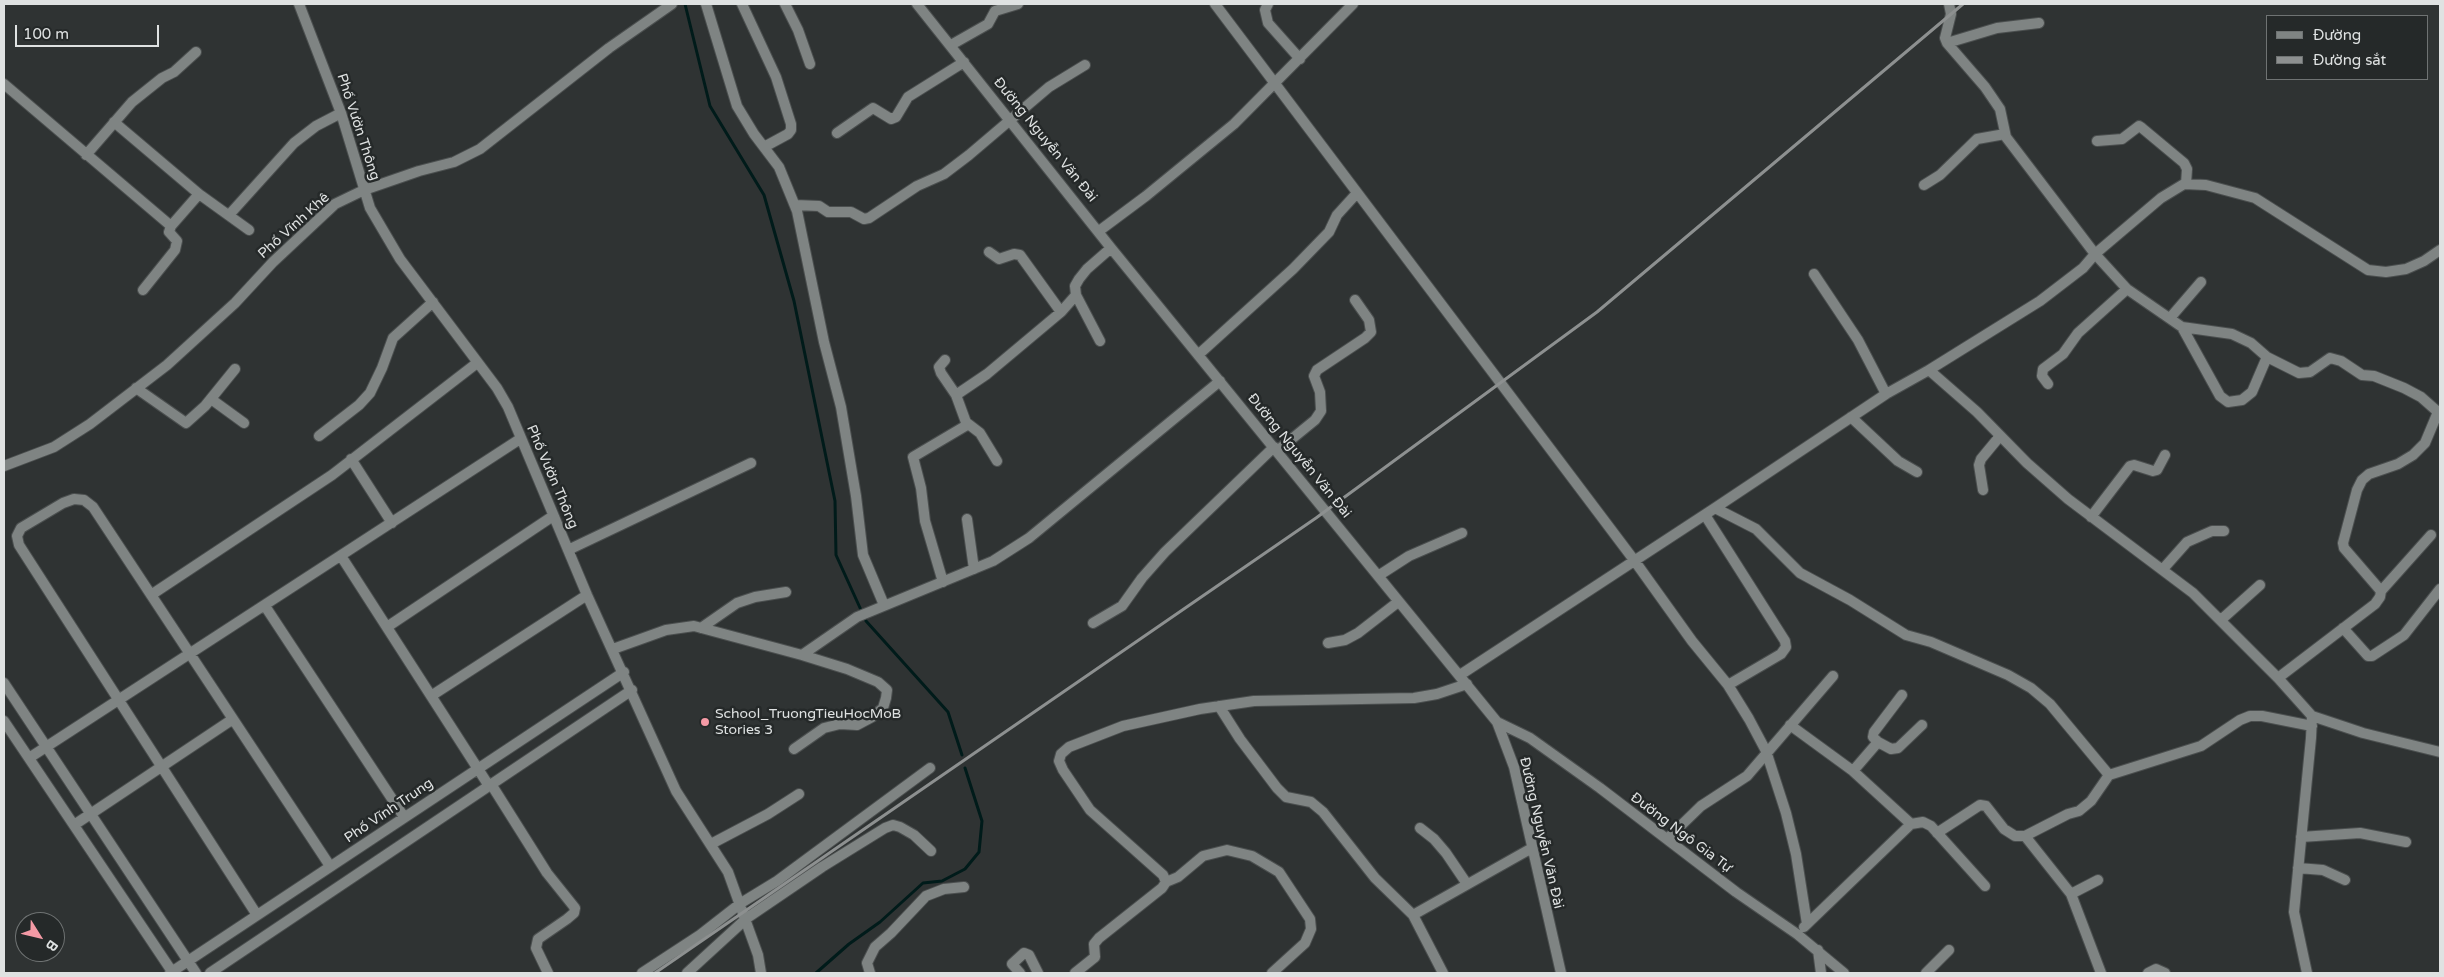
<!DOCTYPE html>
<html>
<head>
<meta charset="utf-8">
<style>
  body { margin:0 }
  #map { position:relative; width:2444px; height:977px; overflow:hidden; background:#2f3333; font-family:"Varela Round",sans-serif }
  canvas { display:block }
  .frame { position:absolute; inset:0; border:5px solid #dfe2e2; pointer-events:none }
  .legend { position:absolute; left:2266px; top:15px; width:162px; height:65px; box-sizing:border-box; background:#252929; border:1px solid #6f7373; margin:0; padding:6px 9px; list-style:none; font-size:15px; color:#dfe2e2 }
  .legend li { display:flex; align-items:center; gap:10px; height:25px }
  .legend b { width:25px; border:1px solid #6f7373 }
  .north { position:absolute; left:15px; top:912px; width:50px; height:50px; box-sizing:border-box; background:#252929; border:1px solid #6f7373; border-radius:50%; rotate:126deg; font-size:14px; font-weight:700; line-height:20px; text-align:center; color:#dfe2e2 }
  .north::after { content:''; display:block; margin:auto; width:18px; height:22px; background:#f49aa5; clip-path:polygon(50% 0,100% 100%,50% 72%,0 100%) }
  .scale { position:absolute; left:15px; top:25px; width:144px; height:22px; box-sizing:border-box; border:2px solid #dfe2e2; border-top:0; padding-left:6px; font-size:15px; line-height:18px; white-space:nowrap; color:#dfe2e2; -webkit-text-stroke:4px #252929; paint-order:stroke }
</style>
</head>
<body>
<div id="map">
<canvas width="2444" height="977"></canvas>
<div class="frame"></div>
<ul class="legend">
<li><b style="height:6px;background:#7f8483"></b>Đường</li>
<li><b style="height:6px;background:#8d9090"></b>Đường sắt</li>
</ul>
<div class="north">B</div>
<div class="scale">100 m</div>
</div>
<script>
const context = document.querySelector('canvas').getContext('2d');
context.lineJoin = 'round';
function poly(rows) {
  const path = new Path2D();
  for (const r of rows) {
    path.moveTo(r[0], r[1]);
    for (let i = 2; i < r.length; i += 2) path.lineTo(r[i], r[i + 1]);
  }
  return path;
}
function trace(path, color, width, dash) {
  context.strokeStyle = color;
  context.lineWidth = width;
  context.lineCap = dash ? 'butt' : 'round';
  context.setLineDash(dash || []);
  context.stroke(path);
}
function label(font, color, halo, rows, align = 'center') {
  context.font = font + ' "Varela Round",sans-serif';
  context.lineWidth = 5;
  context.setLineDash([]);
  context.textBaseline = 'middle';
  context.strokeStyle = halo;
  context.fillStyle = color;
  for (const [text, x, y, turn = 0] of rows) {
    context.save();
    context.translate(x, y);
    context.rotate((+turn || 0) * Math.PI / 180);
    context.textAlign = isNaN(turn) ? turn : align;
    if (halo) context.strokeText(text, 0, 0);
    context.fillText(text, 0, 0);
    context.restore();
  }
}
const stream = poly([
  [685,4,710,106,764,195,794,301,835,501,836,555,866,621,948,712,962,755],
  [816,973,849,944,880,922,923,883,942,881,965,869,979,852,982,821,965,768]
]);
const minor = poly([
  [299,4,341,113,370,208,400,259,497,388,508,407,587,595,676,791,728,872,758,955,761,973],
  [706,4,737,106,754,134,779,167,797,211,824,342,841,407,856,496,863,555,884,605],
  [742,4,776,77,791,124,791,130,788,134,764,147],
  [785,4,798,30,810,64],
  [917,4,1111,248,1497,722,1514,767,1561,973],
  [1215,4,1634,560,1692,641,1728,685,1749,719,1766,751,1786,813,1796,854,1807,924],
  [1268,4,1265,10,1268,23,1300,59],
  [1949,4,1951,14,1945,38,1947,43,1985,87,2000,109,2006,137,2095,254,2127,289,2182,327,2232,334,2251,343,2267,357,2299,373,2310,372,2330,358,2341,361,2362,375,2374,376,2404,388,2421,397,2438,412,2440,411],
  [1947,43,1997,28,2039,23],
  [951,45,988,24,995,11,1018,4],
  [4,84,171,226],
  [114,122,199,194,249,230],
  [837,133,873,108,891,119,896,117,908,97,964,62],
  [2097,141,2122,139,2139,126,2142,128,2184,163,2187,169,2186,184],
  [86,155,132,102,162,78,174,72,196,52],
  [1924,185,1940,175,1977,139,2005,134],
  [795,205,819,206,828,212,851,212,864,219,869,218,917,186,944,174,969,155,1049,87,1085,65],
  [229,215,294,143,316,126,341,113],
  [1099,231,1146,196,1234,124,1353,4],
  [989,252,999,259,1014,254,1020,255,1061,312],
  [1814,274,1858,340,1886,394],
  [143,290,175,250,177,241,169,232,171,226,199,194],
  [1076,295,1100,341],
  [2170,318,2201,282],
  [2182,327,2220,396,2228,402,2242,400,2252,392,2267,357],
  [1198,355,1293,269,1329,232,1337,215,1357,193],
  [1929,370,2040,301,2083,268,2095,254,2161,198,2184,184,2206,185,2255,198,2368,270,2386,272,2406,269,2424,261,2440,250],
  [2048,384,2042,376,2043,369,2063,354,2078,333,2127,289],
  [136,388,186,423,205,406,235,369],
  [956,395,987,374,1061,312,1076,295,1075,286,1079,279,1087,269,1111,248],
  [211,399,244,423],
  [1851,417,1898,461,1917,472],
  [967,423,980,433,997,461],
  [319,436,359,405,370,393,382,368,393,338,433,302],
  [1277,451,1315,420,1321,411,1320,392,1314,376,1317,370,1365,338,1371,332,1369,320,1355,300],
  [351,459,392,523],
  [4,466,54,447,90,424,167,365,235,303,273,262,335,204,364,190,419,171,454,162,480,149,609,48,672,4],
  [1983,490,1979,465,1981,459,2000,436],
  [1715,508,1756,529,1800,573,1850,600,1906,635,1931,642,2008,675,2031,688,2050,704,2109,775],
  [1705,515,1785,641,1786,647,1781,654,1728,685],
  [2091,517,2130,466,2134,465,2153,471,2157,470,2165,455],
  [967,519,974,569],
  [568,550,751,463],
  [341,556,489,786],
  [2163,569,2187,542,2212,531,2224,531],
  [1378,576,1409,556,1462,533],
  [943,582,925,521,921,488,913,457,967,425,956,395,941,373,939,367,945,360],
  [2381,591,2431,535],
  [151,595,332,475,477,363],
  [265,606,404,817],
  [2222,619,2260,585],
  [1093,623,1122,606,1142,578,1165,552,1274,447],
  [387,627,553,516],
  [701,628,737,603,755,597,786,592],
  [2343,628,2368,656,2372,656,2404,635,2440,589],
  [1328,643,1345,640,1358,633,1398,602],
  [613,649,666,630,694,626,802,655,857,617,993,561,1029,538,1220,381],
  [1460,675,1715,508,1886,394,1929,370,1977,412,2027,463,2068,499,2193,593,2278,678,2312,716,2311,738,2294,912,2307,973],
  [2278,678,2375,604,2380,597,2381,591,2344,548,2343,543,2357,490,2362,480,2369,474,2398,464,2413,455,2425,443,2438,412],
  [4,683,196,973],
  [431,696,587,595],
  [1219,706,1240,739,1277,788,1286,797,1311,802,1323,812,1375,878,1413,915],
  [2312,716,2363,733,2440,752],
  [4,721,173,973],
  [1497,722,1530,738,1600,788,1736,892,1797,934,1844,973],
  [1790,725,1853,771,1911,824,1923,822,1931,826,1985,886],
  [1878,742,1891,749,1898,748,1922,725],
  [794,749,824,728,840,724,857,725,872,717,883,708,886,698,887,690,878,682,847,669,802,655],
  [29,758,520,439],
  [1853,771,1878,742,1873,737,1874,732,1902,695],
  [491,784,547,873,575,908,574,913,567,919,538,939,536,948,548,973],
  [74,825,233,719],
  [1420,828,1434,839,1446,853,1467,884],
  [1937,833,1980,805,1986,806,2004,829,2015,836,2025,836],
  [2301,837,2360,833,2406,842],
  [1667,839,1701,806,1747,776,1833,676],
  [711,844,768,814,799,794],
  [2298,868,2323,870,2345,880],
  [1166,882,1178,877,1203,856,1227,850,1252,856,1279,872,1310,919,1311,929,1305,943,1272,973],
  [2071,894,2098,880],
  [257,915,19,545,17,536,21,528,63,503,74,499,84,500,93,507,330,866],
  [1804,927,1911,824],
  [1818,950,1821,973],
  [170,973,624,672],
  [210,973,632,690],
  [642,973,700,935,741,903,777,881,930,768],
  [687,973,747,918,822,867,885,828,893,825,900,827,914,835,931,851],
  [870,973,867,963,875,947,891,933,926,896,944,889,964,887],
  [1020,973,1012,964,1024,953,1029,955,1038,973],
  [1075,973,1095,957,1094,944,1099,938,1162,888,1166,882,1163,875,1090,810,1063,770,1059,761,1061,754,1069,747,1123,726,1200,709,1254,701,1414,698,1437,694,1467,684],
  [1443,973,1413,915,1532,848],
  [1926,973,1949,950],
  [2101,973,2071,894,2025,836,2068,814,2079,811,2091,801,2109,775,2201,746,2240,720,2250,716,2262,716,2312,726],
  [2148,973,2156,969,2165,973]
]);
const rail = poly([
  [655,973,1316,518,1597,312,1963,4]
]);
const markers = [
  [705,722,5,"#f49aa5"]
];
const streetNames = [
  ["Phố Vườn Thông",358,127,72],
  ["Đường Nguyễn Văn Đài",1045,140,51],
  ["Phố Vĩnh Khê",294,226,-42],
  ["Đường Nguyễn Văn Đài",1299,456,51],
  ["Phố Vườn Thông",552,477,67],
  ["Phố Vĩnh Trung",389,811,-34],
  ["Đường Nguyễn Văn Đài",1541,833,77],
  ["Đường Ngô Gia Tự",1681,833,37]
];
const poiNames = [
  ["School_TruongTieuHocMoB",715,714],
  ["Stories 3",715,730]
];
trace(stream, '#001b1a', 3);
trace(minor, '#4b4f4f', 12);
trace(minor, '#7f8483', 10);
trace(rail, '#8d9090', 3);
for (const [x, y, r, color] of markers) {
  const dot = new Path2D();
  dot.arc(x, y, r, 0, 2 * Math.PI);
  context.fillStyle = color;
  context.fill(dot);
  trace(dot, '#252929', 2);
}
label('14px', '#dfe2e2', '#252929', streetNames);
label('14px', '#dfe2e2', '#252929', poiNames, 'left');
</script>
</body>
</html>
